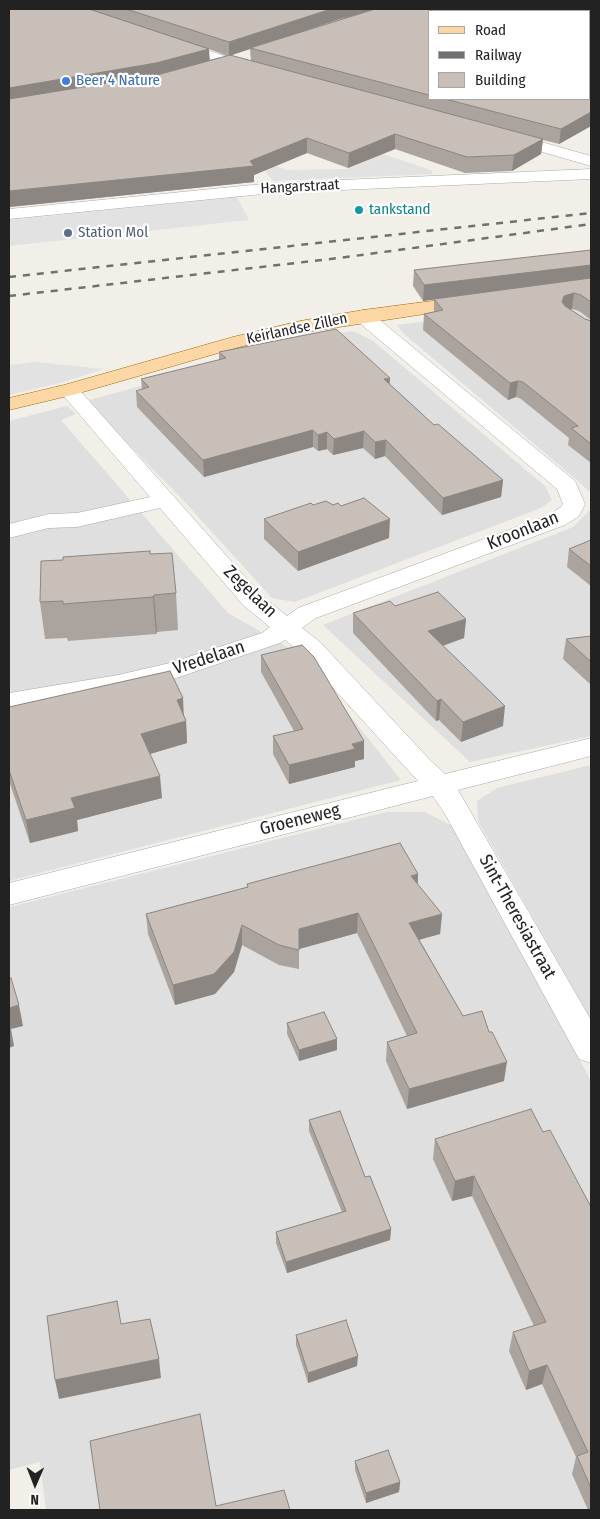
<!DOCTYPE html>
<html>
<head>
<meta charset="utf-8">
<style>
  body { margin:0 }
  #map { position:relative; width:600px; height:1519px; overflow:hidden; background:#f2efe9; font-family:"Fira Sans Condensed",sans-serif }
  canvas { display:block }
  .frame { position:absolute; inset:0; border:10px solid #222; pointer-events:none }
  .legend { position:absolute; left:428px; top:10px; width:162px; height:90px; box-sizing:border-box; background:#fff; border:1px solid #a7a7a7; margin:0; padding:6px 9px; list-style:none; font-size:15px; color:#222 }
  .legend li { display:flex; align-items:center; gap:10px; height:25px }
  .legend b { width:25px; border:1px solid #a7a7a7 }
  .north { position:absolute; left:10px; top:1459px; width:50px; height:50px; -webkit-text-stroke:4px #fff; paint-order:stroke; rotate:181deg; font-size:14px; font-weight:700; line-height:20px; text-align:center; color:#222 }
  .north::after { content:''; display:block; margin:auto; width:18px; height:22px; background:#222; clip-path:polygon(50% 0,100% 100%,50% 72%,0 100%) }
</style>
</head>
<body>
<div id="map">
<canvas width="600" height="1519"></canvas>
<div class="frame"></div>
<ul class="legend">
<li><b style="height:6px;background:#fcd6a4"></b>Road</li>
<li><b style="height:6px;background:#707070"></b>Railway</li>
<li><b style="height:14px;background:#c7bfb8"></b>Building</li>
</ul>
<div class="north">N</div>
</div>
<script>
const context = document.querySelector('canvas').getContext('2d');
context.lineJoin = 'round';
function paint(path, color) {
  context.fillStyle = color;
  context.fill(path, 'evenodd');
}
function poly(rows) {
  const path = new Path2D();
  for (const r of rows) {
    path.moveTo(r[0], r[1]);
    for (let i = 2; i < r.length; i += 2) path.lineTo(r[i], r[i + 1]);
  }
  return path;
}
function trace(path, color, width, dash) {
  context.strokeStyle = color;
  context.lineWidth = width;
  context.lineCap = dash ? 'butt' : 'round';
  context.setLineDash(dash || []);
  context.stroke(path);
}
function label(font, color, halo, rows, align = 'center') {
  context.font = font + ' "Fira Sans Condensed",sans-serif';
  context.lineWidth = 4.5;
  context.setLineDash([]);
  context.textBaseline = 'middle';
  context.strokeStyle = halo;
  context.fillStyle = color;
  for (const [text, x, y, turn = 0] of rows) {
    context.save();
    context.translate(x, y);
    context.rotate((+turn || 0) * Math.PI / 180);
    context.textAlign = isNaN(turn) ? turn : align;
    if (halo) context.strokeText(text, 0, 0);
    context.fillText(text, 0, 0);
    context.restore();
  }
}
const residential = poly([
  [591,300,591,498,590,492,572,476,403,333,397,325],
  [353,331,373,341,545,486,552,500,541,508,295,602,272,598,181,498,86,401,329,334],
  [67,406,76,414,61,420,228,613,302,655,401,780,9,881,9,421],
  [591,509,591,736,470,762,323,625,573,527],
  [591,765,591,1020,478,821,477,801,497,788],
  [386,812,425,812,456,828,591,1081,591,1510,46,1510,40,1462,9,1470,9,907]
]);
const parking = poly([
  [383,154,431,170,433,174,273,181,265,171,276,166,287,170,348,169],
  [237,197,249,220,9,246,9,220],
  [36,362,104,369,64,382,9,395,9,365]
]);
const minor = poly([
  [174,40,257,66,259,69,252,73,169,47,167,44,169,41,174,40],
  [506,132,591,156,591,166,501,140,498,137,501,134,506,132],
  [591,169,591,179,273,193,9,219,9,209,273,183,591,169],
  [363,310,370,312,575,481,585,504,579,516,565,525,316,618,302,628,320,642,429,759,445,774,591,738,591,756,458,790,591,1020,591,1063,579,1059,445,814,433,796,9,905,9,883,418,781,302,654,285,640,280,643,176,678,118,691,9,709,9,693,118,675,170,663,262,633,270,627,244,606,160,508,77,527,49,528,9,538,9,524,49,514,77,513,150,497,62,394,59,390,62,386,69,384,76,386,262,596,287,616,298,608,549,515,561,507,563,504,557,489,356,320,354,316,356,312,363,310]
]);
const major = poly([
  [470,296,477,298,479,302,477,306,300,333,239,347,76,394,9,410,9,398,64,385,233,337,300,321,363,310,470,296]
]);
const rail = poly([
  [9,277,591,213],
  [9,296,339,258,591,224]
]);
const wall = poly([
  [9,9,591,9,591,126,559,144,543,140,541,154,512,171,465,173,395,149,348,168,307,153,254,175,254,182,9,207],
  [429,11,589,99,429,99],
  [355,15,303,31,340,19],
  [209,49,222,54,227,56,209,60],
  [250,49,251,61,231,55],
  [591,250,591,320,579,311,572,309,570,310,585,319,591,321,591,463,568,445,569,438,521,399,516,397,508,400,423,330,424,314,434,312,434,299,423,301,413,286,414,270],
  [219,352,390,385,434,425,503,480,501,497,442,515,385,456,375,459,363,448,333,455,327,449,318,451,313,447,204,477,137,407,136,391,142,389,141,379,219,360],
  [313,505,333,505,389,538,298,571,264,539,264,519],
  [591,540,591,586,567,567,569,549],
  [150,554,176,593,178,630,157,632,156,634,68,641,67,638,45,639,40,602],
  [395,606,466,619,464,638,443,646,503,726,461,742,439,720,436,721,353,633,353,613],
  [591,636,591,685,563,659,566,639],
  [261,655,364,741,364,759,355,761,355,767,289,784,273,754,273,736,294,731,261,672],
  [9,707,184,716,186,721,187,743,150,754,162,798,77,820,78,831,30,843,9,781],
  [418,874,418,885,442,914,440,934,419,939,463,1016,504,1081,407,1109,386,1061,387,1042,407,1036,357,933,299,949,299,969,279,965,242,945,234,972,215,994,175,1005,148,934,146,914,247,887,247,884],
  [287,1023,337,1050,299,1061,287,1034],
  [309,1120,365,1177,391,1229,390,1240,287,1273,276,1243,276,1232,342,1212,309,1131],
  [543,1132,591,1207,591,1510,588,1510,572,1474,576,1457,542,1384,526,1390,509,1351,513,1332,534,1326,472,1196,452,1201,433,1159,435,1139],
  [296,1335,357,1366,308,1383,296,1345],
  [355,1461,400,1482,399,1492,366,1503,355,1470]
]);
const shadedWall = poly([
  [331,9,379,9,340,19,252,48,250,48,250,49,229,56,229,42],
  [589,9,591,9,591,20,589,21],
  [591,33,591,46,589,47,589,34],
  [209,49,210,63,157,77,9,103,9,88],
  [591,112,591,126,559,144,561,129],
  [395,134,395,149,348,168,349,153],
  [307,138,307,153,254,175,254,182,9,207,9,191,250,161],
  [543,139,541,154,512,171,514,155],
  [591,265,591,281,423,301,424,285],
  [574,293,572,309,562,312,562,302,564,296],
  [390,378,389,394,384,379],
  [518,381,516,397,508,400,510,383],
  [313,430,313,447,204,477,203,460],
  [364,431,363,448,333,455,334,439],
  [327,432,327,449,318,451,318,435],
  [386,440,385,456,375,459,375,442],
  [503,480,501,497,442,515,443,498],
  [390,519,389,538,298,571,298,552],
  [154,595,157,632,156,634,153,597],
  [466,619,464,638,427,651,428,631],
  [183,698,184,720,177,700],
  [441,699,439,720,436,721,437,701],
  [505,706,503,726,461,742,463,722],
  [186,721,187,743,143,756,141,734],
  [364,741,364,759,355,761,355,767,289,784,289,765],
  [160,776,162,798,77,820,78,831,30,843,26,820,71,798],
  [418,874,417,894,411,876],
  [358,913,357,933,299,949,299,969,299,929],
  [442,914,440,934,408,943,409,923],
  [242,925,242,945,234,972,215,994,175,1005,173,985],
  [19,1005,23,1026,11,1029,14,1046,9,1048,9,1008],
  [337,1039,337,1050,299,1061,299,1050],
  [507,1062,504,1081,407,1109,409,1089],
  [474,1176,472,1196,452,1201,455,1181],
  [391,1229,390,1240,287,1273,286,1262],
  [358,1356,357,1366,308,1383,308,1373],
  [159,1359,161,1378,59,1399,55,1380],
  [547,1365,542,1384,526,1390,529,1371],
  [400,1482,399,1492,366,1503,366,1493]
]);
const building = poly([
  [9,9,89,9,209,49,156,63,9,88,9,9],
  [126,9,331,9,229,42,126,9],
  [375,9,424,9,431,10,431,9,589,9,589,18,591,17,591,33,589,34,589,11,429,11,429,95,250,48,375,9],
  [589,34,589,44,591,44,591,112,561,129,445,99,589,99,589,34],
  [230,55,543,139,514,155,467,157,395,134,349,153,307,138,250,161,254,166,9,191,9,99,157,75,230,55],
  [591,250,591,265,424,285,414,270,591,250],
  [591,278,591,302,581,295,574,293,564,296,562,302,565,306,585,319,591,321,591,444,571,428,578,426,523,382,518,381,510,383,424,314,443,310,434,299,591,278],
  [336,329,390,378,384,379,434,425,438,424,503,480,443,498,386,440,375,442,364,431,334,439,327,432,318,435,313,430,203,460,136,391,149,387,141,379,226,358,219,352,336,329],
  [364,498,390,519,298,552,264,519,311,503,313,505,326,501,333,505,338,503,341,506,364,498],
  [591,540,591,566,569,549,591,540],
  [150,551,150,554,172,553,176,593,154,595,153,597,63,604,63,601,40,602,41,561,63,560,63,557,150,551],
  [438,592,466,619,428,631,505,706,463,722,441,699,437,701,353,613,390,601,395,606,438,592],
  [591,636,591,662,566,639,591,636],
  [302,645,314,657,364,741,352,744,355,749,289,765,273,736,303,729,261,655,302,645],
  [170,671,183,698,177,700,186,721,141,734,160,776,71,798,75,808,26,820,9,770,9,707,170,671],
  [400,843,418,874,411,876,442,914,409,923,463,1016,482,1011,489,1032,492,1032,507,1062,409,1089,387,1042,417,1033,358,913,299,929,299,950,279,945,242,925,234,952,214,974,173,985,146,914,248,887,247,884,400,843],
  [11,978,19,1005,9,1008,9,979,11,978],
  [324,1012,337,1039,299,1050,287,1023,324,1012],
  [531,1109,543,1132,550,1130,591,1207,591,1488,577,1456,588,1452,547,1365,529,1371,513,1332,546,1322,474,1176,455,1181,435,1139,531,1109],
  [340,1111,365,1177,370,1176,391,1229,286,1262,276,1232,346,1211,309,1120,340,1111],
  [117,1301,121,1324,150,1319,159,1359,55,1380,47,1316,117,1301],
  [346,1320,358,1356,308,1373,296,1335,346,1320],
  [200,1414,216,1506,284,1490,290,1510,100,1510,90,1441,200,1414],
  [388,1450,400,1482,366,1493,355,1461,388,1450]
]);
const markers = [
  [66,81,5,"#3f7fe0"],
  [359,210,5,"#0f9aa8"],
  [68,233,5,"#5c6f8a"]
];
const farShopnames = [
  ["Beer 4 Nature",76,81]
];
const farStreetnames = [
  ["Hangarstraat",300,187,-3],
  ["Keirlandse Zillen",297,329,-12]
];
const farCulturenames = [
  ["tankstand",369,210]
];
const farServicenames = [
  ["Station Mol",78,233]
];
const streetNames = [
  ["Kroonlaan",523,531,-22],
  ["Zegelaan",250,592,44],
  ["Vredelaan",209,658,-18],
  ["Groeneweg",300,820,-14],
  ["Sint-Theresiastraat",517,917,61]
];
paint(residential, '#e0dfdf');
paint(parking, '#e2e2e2');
trace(minor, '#a9a9a9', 1);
trace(major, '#a06b00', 1);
paint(minor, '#fff');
paint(major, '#fcd6a4');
trace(rail, '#707070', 2.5, [7, 7]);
paint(wall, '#aba49e');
paint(shadedWall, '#8b8681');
paint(building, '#c7bfb8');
trace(building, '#8b8681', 1);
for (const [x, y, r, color] of markers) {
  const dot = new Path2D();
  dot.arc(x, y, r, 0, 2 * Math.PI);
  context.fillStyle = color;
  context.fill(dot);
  trace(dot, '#fff', 2);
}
label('15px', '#366cbe', '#fff', farShopnames, 'left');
label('15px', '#222', '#fff', farStreetnames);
label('15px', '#0d838f', '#fff', farCulturenames, 'left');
label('15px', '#4e5e75', '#fff', farServicenames, 'left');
label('18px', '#222', '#fff', streetNames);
</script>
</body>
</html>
